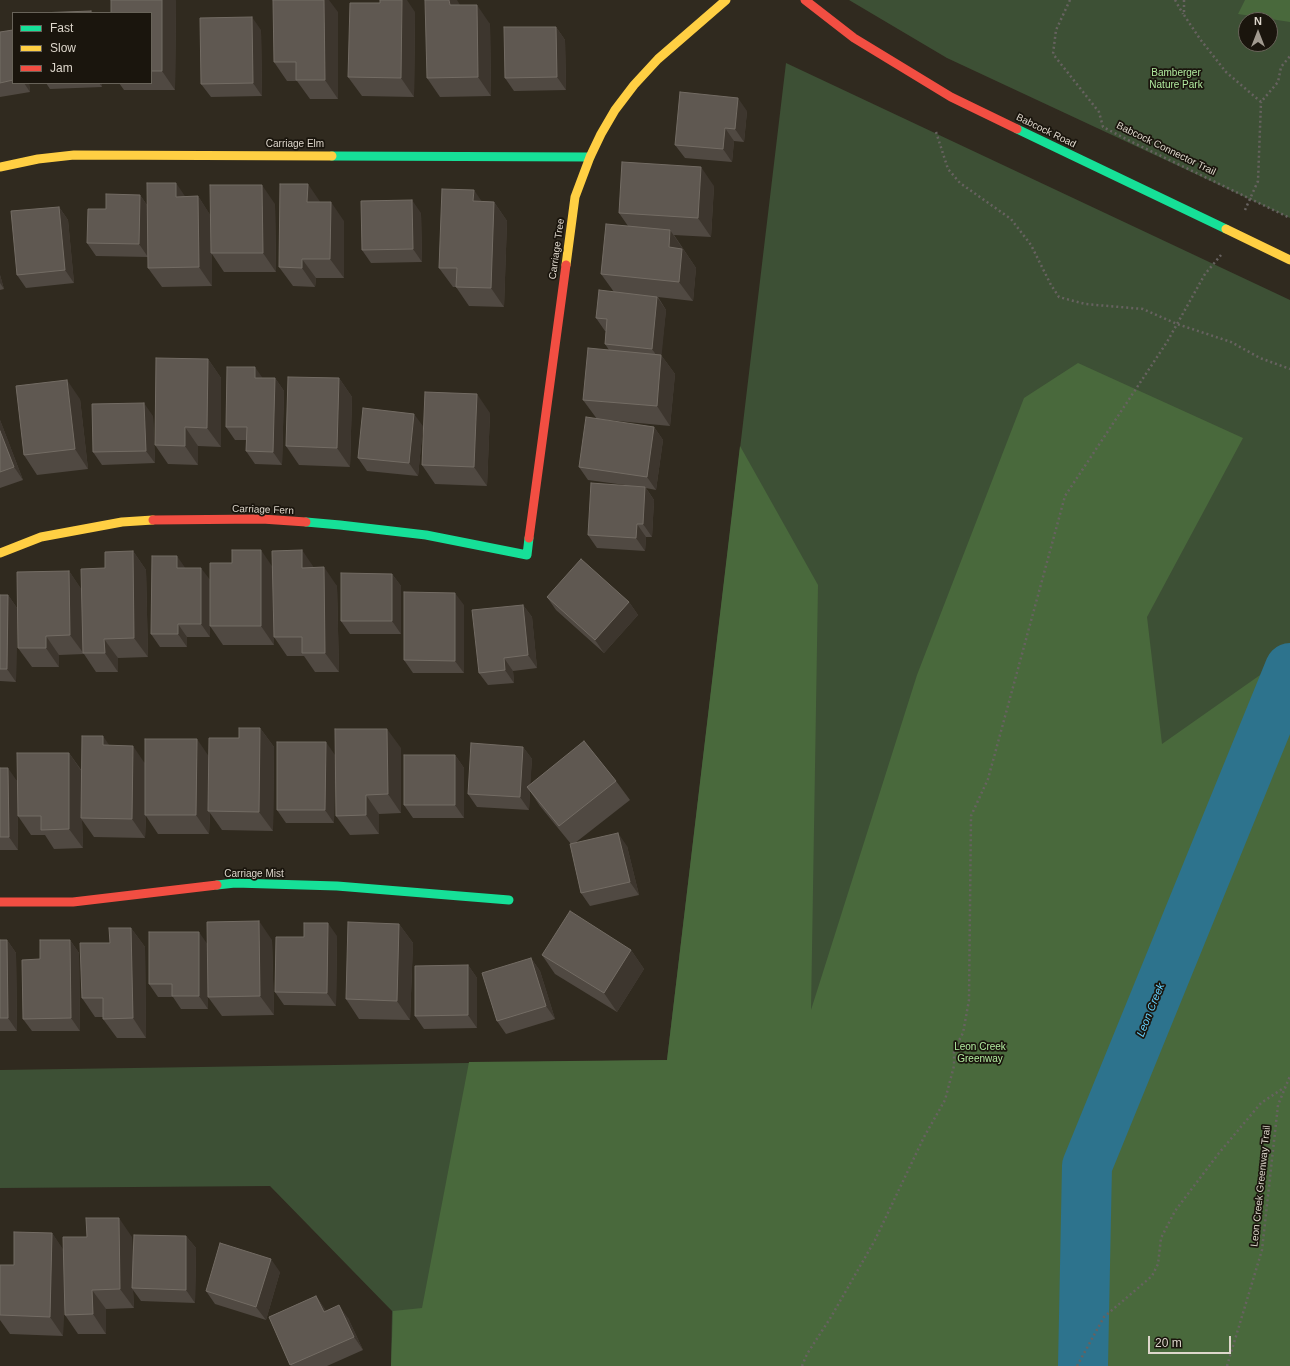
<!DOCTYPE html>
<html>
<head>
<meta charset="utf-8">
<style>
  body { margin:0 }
  #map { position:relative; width:1290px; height:1366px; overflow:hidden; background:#302a1f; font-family:Arial,sans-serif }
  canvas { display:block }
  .legend { position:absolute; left:12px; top:12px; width:140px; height:72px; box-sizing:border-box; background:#1a150d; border:1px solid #686359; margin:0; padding:5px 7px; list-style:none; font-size:12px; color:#ded7cc }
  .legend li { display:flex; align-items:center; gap:8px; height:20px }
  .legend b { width:20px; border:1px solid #686359 }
  .north { position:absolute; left:1238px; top:12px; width:40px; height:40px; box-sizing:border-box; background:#1a150d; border:1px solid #686359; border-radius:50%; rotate:0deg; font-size:11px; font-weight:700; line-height:16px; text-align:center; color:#ded7cc }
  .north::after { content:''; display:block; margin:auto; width:14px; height:18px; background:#a19a8f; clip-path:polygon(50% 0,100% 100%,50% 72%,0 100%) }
  .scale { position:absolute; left:1148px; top:1336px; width:83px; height:18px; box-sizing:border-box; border:2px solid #ded7cc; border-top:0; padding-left:5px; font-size:12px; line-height:14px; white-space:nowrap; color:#ded7cc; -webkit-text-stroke:3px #1a150d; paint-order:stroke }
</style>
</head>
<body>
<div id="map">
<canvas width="1290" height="1366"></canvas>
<ul class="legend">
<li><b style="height:5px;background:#16e098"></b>Fast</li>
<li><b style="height:5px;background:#ffcf43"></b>Slow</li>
<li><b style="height:5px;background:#f24e42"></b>Jam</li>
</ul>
<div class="north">N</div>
<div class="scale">20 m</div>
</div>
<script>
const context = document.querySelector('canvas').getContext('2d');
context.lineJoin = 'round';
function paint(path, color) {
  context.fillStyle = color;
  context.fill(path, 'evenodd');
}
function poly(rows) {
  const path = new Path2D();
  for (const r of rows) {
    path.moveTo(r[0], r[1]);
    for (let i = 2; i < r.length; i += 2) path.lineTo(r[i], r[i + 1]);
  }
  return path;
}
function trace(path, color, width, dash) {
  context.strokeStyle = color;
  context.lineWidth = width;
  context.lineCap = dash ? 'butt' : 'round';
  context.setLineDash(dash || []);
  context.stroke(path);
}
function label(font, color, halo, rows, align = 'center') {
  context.font = font + ' Arial,sans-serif';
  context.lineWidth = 3.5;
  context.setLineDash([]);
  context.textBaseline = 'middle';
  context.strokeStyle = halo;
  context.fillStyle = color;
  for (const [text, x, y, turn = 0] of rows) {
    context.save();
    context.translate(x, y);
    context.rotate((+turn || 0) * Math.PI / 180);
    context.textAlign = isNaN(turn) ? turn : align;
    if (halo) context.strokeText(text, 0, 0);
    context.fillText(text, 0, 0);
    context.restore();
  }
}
const green = poly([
  [849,0,1290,0,1290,218,947,58],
  [1246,20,1270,20,1270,44,1246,44],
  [786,63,1290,300,1290,1366,391,1366,392,1311,270,1186,0,1188,0,1070,667,1060]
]);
const forest = poly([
  [1245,0,1290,0,1290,22,1238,14],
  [1078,363,1243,438,1147,617,1162,744,1290,654,1290,1366,391,1366,393,1311,422,1308,469,1062,667,1060,740,446,818,585,811,1010,917,675,1024,398]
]);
const river = poly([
  [1083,1366,1087,1166,1290,668]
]);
const path = poly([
  [1070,0,1056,30,1053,54,1099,112,1103,127,1132,142,1290,218],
  [1175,0,1183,14],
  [1184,0,1184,15,1200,39,1226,72,1261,102,1278,82,1281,67,1290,56],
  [936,132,948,169,960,183,1011,219,1031,245,1051,285,1059,297,1085,304,1143,309,1177,324,1231,342,1260,358,1290,369],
  [1245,210,1258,181,1261,102],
  [802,1366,807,1354,831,1317,875,1240,924,1137,945,1100,954,1066,954,1050,963,1033,969,1000,971,816,988,779,1065,496,1167,342,1205,274,1221,255],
  [1077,1366,1104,1317,1152,1276,1158,1264,1161,1238,1175,1211,1219,1153,1261,1103,1285,1087],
  [1227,1366,1262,1250,1278,1105,1290,1076]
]);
const fast = poly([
  [1017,129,1226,229],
  [332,156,590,157],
  [306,522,340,525,426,535,527,555,529,538],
  [217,885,235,883,337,886,509,900]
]);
const slow = poly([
  [0,167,38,159,74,155,332,156],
  [1226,229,1290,260],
  [566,265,575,197,590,157,601,134,615,110,634,85,658,59,726,0],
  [0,553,41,537,122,522,153,520]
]);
const jam = poly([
  [805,0,854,38,951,97,1017,129],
  [153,520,262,519,306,522],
  [529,538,566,265],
  [0,902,73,902,217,885]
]);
const wall = poly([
  [176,0,175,90,124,90,119,83,151,83,151,13],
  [460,5,490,24,491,96,440,97,427,78],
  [338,12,338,99,310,99,297,81,287,81,274,62],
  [415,12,414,97,362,96,348,77],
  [556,27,565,40,566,90,514,91,505,78],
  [13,30,13,83,29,83,30,92,0,97,0,32],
  [261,30,262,96,211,97,201,84],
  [46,83,102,83,102,87,50,89],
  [747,111,744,142,734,141,732,162,685,158,675,145],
  [714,186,711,237,674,235,696,268,693,301,658,297,666,310,661,355,675,374,670,426,597,419,583,400,609,350,605,344,606,331,605,331,596,318,614,292,601,274,628,226,619,213],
  [140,195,147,205,186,197,198,196,210,215,275,204,276,272,224,272,212,254,212,286,162,287,148,268,148,257,96,256,87,243,106,209],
  [482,201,494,202,507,221,504,307,469,306,456,287,453,287,439,268],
  [59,207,68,220,74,283,26,288,17,275],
  [421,213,422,262,371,263,362,250],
  [344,221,344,278,316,278,315,287,293,286,279,267],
  [0,275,4,289,0,290],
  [208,359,221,378,221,447,198,446,198,465,168,464,155,445],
  [262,378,275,378,284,391,282,465,255,464,246,451,246,440,235,440,226,427],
  [339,378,352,397,350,467,299,465,286,446],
  [80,399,88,469,37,475,24,455],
  [490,413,487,486,435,484,422,465],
  [153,416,155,463,102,465,93,452],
  [0,420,23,480,0,488],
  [423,426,418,476,367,471,358,458],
  [654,427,663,440,656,490,646,488,654,500,652,537,646,537,645,551,597,548,588,535,625,485,588,480,579,467],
  [133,551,146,570,148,657,118,658,118,672,96,672,84,654,59,655,59,667,32,667,18,648,69,571,81,589,105,568],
  [273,566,314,568,337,586,339,672,315,672,304,656,287,656,274,637,274,645,223,645,210,626,210,637,187,637,187,647,160,647,151,634,185,568,210,580],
  [392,574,401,586,401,634,350,634,341,621],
  [0,595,8,595,17,608,16,682,0,681],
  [547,597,629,602,638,615,604,653,556,610],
  [464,605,464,673,413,673,404,660],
  [523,605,532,617,537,668,513,671,514,683,488,685,479,673],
  [260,728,274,747,273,831,222,830,210,813,209,834,158,834,146,816,145,838,94,837,82,820,83,848,54,849,45,835,31,835,18,816,69,753,82,771,109,745,145,763,209,757,239,738],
  [523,747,532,759,530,784,616,781,630,800,575,843,627,846,639,895,590,906,581,893,571,844,540,806,530,791,529,810,477,807,468,794],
  [401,748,401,813,379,814,379,834,350,835,336,816],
  [335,755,334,823,286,823,277,810],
  [455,755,464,768,464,818,413,818,404,805],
  [0,768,17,781,18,850,0,850],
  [399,924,413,943,410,1020,359,1019,346,999],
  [131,928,145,947,146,1038,117,1038,103,1019,103,1017,95,1017,82,998,110,943],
  [337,936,336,1006,284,1005,275,992,304,937],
  [0,940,7,940,16,953,17,1031,0,1031],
  [70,940,79,953,80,1031,32,1031,23,1019],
  [272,940,274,1015,222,1016,208,997,208,982,208,1009,181,1009,173,997,158,997,149,984,208,943],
  [631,950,644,969,617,1012,555,974,542,955],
  [531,958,540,971,555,1019,506,1034,497,1021],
  [468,965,477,978,477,1028,424,1029,415,1016],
  [52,1233,63,1250,132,1237,133,1262,186,1236,196,1248,195,1303,141,1301,133,1290,134,1308,106,1309,106,1334,78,1334,65,1315,64,1295,63,1336,10,1334,0,1320,0,1336,0,1265,14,1265],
  [280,1272,266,1320,215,1304,206,1291],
  [316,1296,326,1311,348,1318,363,1350,327,1366,291,1366,269,1317]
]);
const shadedWall = poly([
  [162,0,176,0,175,90,162,71],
  [324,0,329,0,338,12,338,99,325,80],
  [402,0,407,0,415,12,414,97,401,78],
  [449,0,457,0,462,8,450,5],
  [477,5,490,24,491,96,478,77],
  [252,17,261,30,262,96,253,83],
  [556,27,565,40,566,90,557,77],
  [24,83,29,83,30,92],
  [99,83,102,83,102,87],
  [738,98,747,111,744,142,735,129],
  [725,128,734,141,732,162,723,149],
  [701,167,714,186,711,237,698,218],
  [176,183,189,202,176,197],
  [308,184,321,203,307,202],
  [262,185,275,204,276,272,263,253],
  [474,190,487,209,473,201],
  [140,195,149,208,148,257,139,244],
  [198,196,211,216,211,253,212,254,212,286,199,267],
  [412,200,421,213,422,262,413,249],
  [331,202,344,221,344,278,330,259],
  [494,202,507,221,504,307,491,288],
  [59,207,68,220,74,283,65,270],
  [670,230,696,268,693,301,679,282,669,247],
  [302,259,316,278,315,287,302,268],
  [0,275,4,289,0,283],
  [657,297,666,310,661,362,652,349],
  [661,355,675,374,670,426,657,406],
  [208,359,221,378,221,447,207,428],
  [255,367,264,380,255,378],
  [275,378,284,391,282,465,273,452],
  [339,378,352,397,350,467,337,448],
  [67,380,80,399,88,469,75,449],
  [477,394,490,413,487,486,474,467],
  [144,403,153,416,155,463,146,451],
  [414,414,423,426,418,476,409,463],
  [0,420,23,480,14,467,0,431],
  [185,427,198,446,198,465,185,446],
  [654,427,663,440,656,490,647,477],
  [645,487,654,500,652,537,643,524],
  [637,524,646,537,645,551,636,538],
  [261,550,274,569,274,645,261,626],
  [302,550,315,569,302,568],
  [133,551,146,570,148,657,134,638],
  [177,556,186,569,177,568],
  [324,567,337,586,339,672,325,653],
  [201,568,211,581,210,637,201,624],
  [69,571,82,590,83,653,84,654,70,635],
  [392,574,401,586,401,634,392,621],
  [455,593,464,605,464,673,455,661],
  [8,595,17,608,16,682,7,669],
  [629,602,638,615,604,653,595,640],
  [523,605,532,617,537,668,528,655],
  [178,624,187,637,187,647,178,634],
  [46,636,59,655,59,667,46,648],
  [104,639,118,658,118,672,105,653],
  [504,658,513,671,514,683,505,670],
  [260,728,274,747,273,831,259,812],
  [387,729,401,748,401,813,388,794],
  [103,736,116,755,103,745],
  [197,739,210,758,208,811,210,813,209,834,196,815],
  [326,742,335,755,334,823,325,810],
  [133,746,146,765,145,815,146,816,145,838,132,819],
  [523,747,532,759,530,791,527,787,530,791,529,810,520,797],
  [69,753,82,772,81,818,82,820,83,848,69,829],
  [455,755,464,768,464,818,455,805],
  [8,768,17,781,18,850,9,837],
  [366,795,379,814,379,834,366,815],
  [618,833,627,846,639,895,630,882],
  [259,921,272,940,274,1015,260,996],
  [328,923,337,936,336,1006,327,993],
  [399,924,413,943,410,1020,397,1001],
  [131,928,145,947,146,1038,133,1018],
  [199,932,208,945,208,1009,199,996],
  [7,940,16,953,17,1031,8,1018],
  [70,940,79,953,80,1031,71,1018],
  [631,950,644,969,617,1012,604,993],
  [531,958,540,971,555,1019,546,1006],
  [468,965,477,978,477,1028,468,1015],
  [119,1218,132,1237,133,1288,132,1288,133,1290,134,1308,120,1289],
  [52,1233,65,1252,63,1336,50,1317],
  [186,1236,196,1248,195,1303,186,1290],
  [271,1259,280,1272,266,1320,256,1307],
  [92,1290,106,1309,106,1334,93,1314],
  [316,1296,325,1309,333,1325,324,1312],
  [339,1305,348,1318,363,1350,354,1337]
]);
const building = poly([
  [111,0,162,0,162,71,151,71,151,13,111,13,111,0],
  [273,0,324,0,325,80,296,80,296,62,274,62,273,0],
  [380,0,402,0,401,78,348,77,350,3,380,3,380,0],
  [425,0,449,0,450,5,477,5,478,77,427,78,425,0],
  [91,11,91,13,38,13,91,11],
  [252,17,253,83,201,84,200,18,252,17],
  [504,27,556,27,557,77,505,78,504,27],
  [13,30,13,80,0,83,0,32,13,30],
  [680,92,738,98,735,129,725,128,723,149,675,145,680,92],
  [622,162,701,167,698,218,619,213,622,162],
  [147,183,176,183,176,197,198,196,199,267,148,268,147,183],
  [280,184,308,184,307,202,331,202,330,259,302,259,302,268,279,267,280,184],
  [210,185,262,185,263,253,211,253,210,185],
  [442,189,474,190,473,201,494,202,491,288,456,287,457,268,439,268,442,189],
  [106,194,140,195,139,244,87,243,88,209,106,209,106,194],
  [412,200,413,249,362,250,361,201,412,200],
  [59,207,65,270,17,275,11,211,59,207],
  [606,224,670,230,669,247,682,249,679,282,601,274,606,224],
  [599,290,657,297,652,349,605,344,607,319,596,318,599,290],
  [588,348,661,355,657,406,583,400,588,348],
  [156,358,208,359,207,428,185,427,185,446,155,445,156,358],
  [227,367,255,367,255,378,275,378,273,452,246,451,247,427,226,427,227,367],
  [288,377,339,378,337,448,286,446,288,377],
  [67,380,75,449,24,455,16,386,67,380],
  [425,392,477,394,474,467,422,465,425,392],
  [144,403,146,451,93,452,92,404,144,403],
  [363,408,414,414,409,463,358,458,363,408],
  [586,417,654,427,647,477,579,467,586,417],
  [0,431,14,467,0,472,0,431],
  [591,483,645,487,643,524,637,524,636,538,588,535,591,483],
  [232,550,261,550,261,626,210,626,210,563,232,563,232,550],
  [302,550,302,568,324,567,325,653,302,653,302,637,274,637,272,551,302,550],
  [133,551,134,638,104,639,105,653,83,653,81,569,105,568,105,552,133,551],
  [152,556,177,556,177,568,201,568,201,624,178,624,178,634,151,634,152,556],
  [581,559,629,602,595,640,547,597,581,559],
  [69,571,70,635,46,636,46,648,18,648,17,572,69,571],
  [341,573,392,574,392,621,341,621,341,573],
  [404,592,455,593,455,661,404,660,404,592],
  [0,595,8,595,7,669,0,669,0,595],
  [523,605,528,655,504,658,505,670,479,673,472,610,523,605],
  [239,728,260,728,259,812,208,811,209,738,239,738,239,728],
  [335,729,387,729,388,794,366,795,366,815,336,816,335,729],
  [82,736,103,736,103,745,133,746,132,819,81,818,82,736],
  [145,739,197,739,196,815,145,815,145,739],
  [584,741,616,781,559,826,527,787,584,741],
  [277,742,326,742,325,810,277,810,277,742],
  [471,743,523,747,520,797,468,794,471,743],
  [17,753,69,753,69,829,41,830,41,816,18,816,17,753],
  [404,755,455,755,455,805,404,805,404,755],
  [0,768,8,768,9,837,0,837,0,768],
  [618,833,630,882,581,893,570,844,618,833],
  [570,911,631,950,604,993,542,955,570,911],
  [259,921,260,996,208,997,207,922,259,921],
  [348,922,399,924,397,1001,346,999,348,922],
  [304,923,328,923,327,993,275,992,276,937,304,937,304,923],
  [109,928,131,928,133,1018,103,1019,103,998,82,998,80,943,110,943,109,928],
  [149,932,199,932,199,996,172,996,172,984,149,984,149,932],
  [0,940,7,940,8,1018,0,1018,0,940],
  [40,940,70,940,71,1018,23,1019,22,960,40,959,40,940],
  [531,958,546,1006,497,1021,482,973,531,958],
  [468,965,468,1015,415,1016,415,966,468,965],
  [86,1218,119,1218,120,1289,92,1290,93,1314,65,1315,63,1237,87,1237,86,1218],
  [14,1232,52,1233,50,1317,0,1315,0,1265,14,1265,14,1232],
  [134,1235,186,1236,186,1290,132,1288,134,1235],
  [220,1243,271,1259,256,1307,206,1291,220,1243],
  [316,1296,324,1312,339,1305,354,1337,290,1365,269,1317,316,1296]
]);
const parkNames = [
  ["Bamberger",1176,73],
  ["Nature Park",1176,85],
  ["Leon Creek",980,1047],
  ["Greenway",980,1059]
];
const streetNames = [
  ["Babcock Road",1046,131,26],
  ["Carriage Elm",295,144],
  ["Babcock Connector Trail",1166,149,26],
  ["Carriage Tree",557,249,-82],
  ["Carriage Fern",263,510,2],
  ["Carriage Mist",254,874],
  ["Leon Creek Greenway Trail",1261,1186,-84]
];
const waterNames = [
  ["Leon Creek",1151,1010,-68]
];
paint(green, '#3d5035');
paint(forest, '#49693c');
trace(river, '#2d738d', 50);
trace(path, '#676260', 2.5, [2, 3]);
trace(fast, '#16e098', 9);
trace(slow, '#ffcf43', 9);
trace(jam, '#f24e42', 9);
paint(wall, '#504942');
paint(shadedWall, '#3d362e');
paint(building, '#5f5851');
trace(building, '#736c64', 1);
label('10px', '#b1eb9f', '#1a150d', parkNames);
label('10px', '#ded7cc', '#1a150d', streetNames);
label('italic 11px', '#65d1fe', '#1a150d', waterNames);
</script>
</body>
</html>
